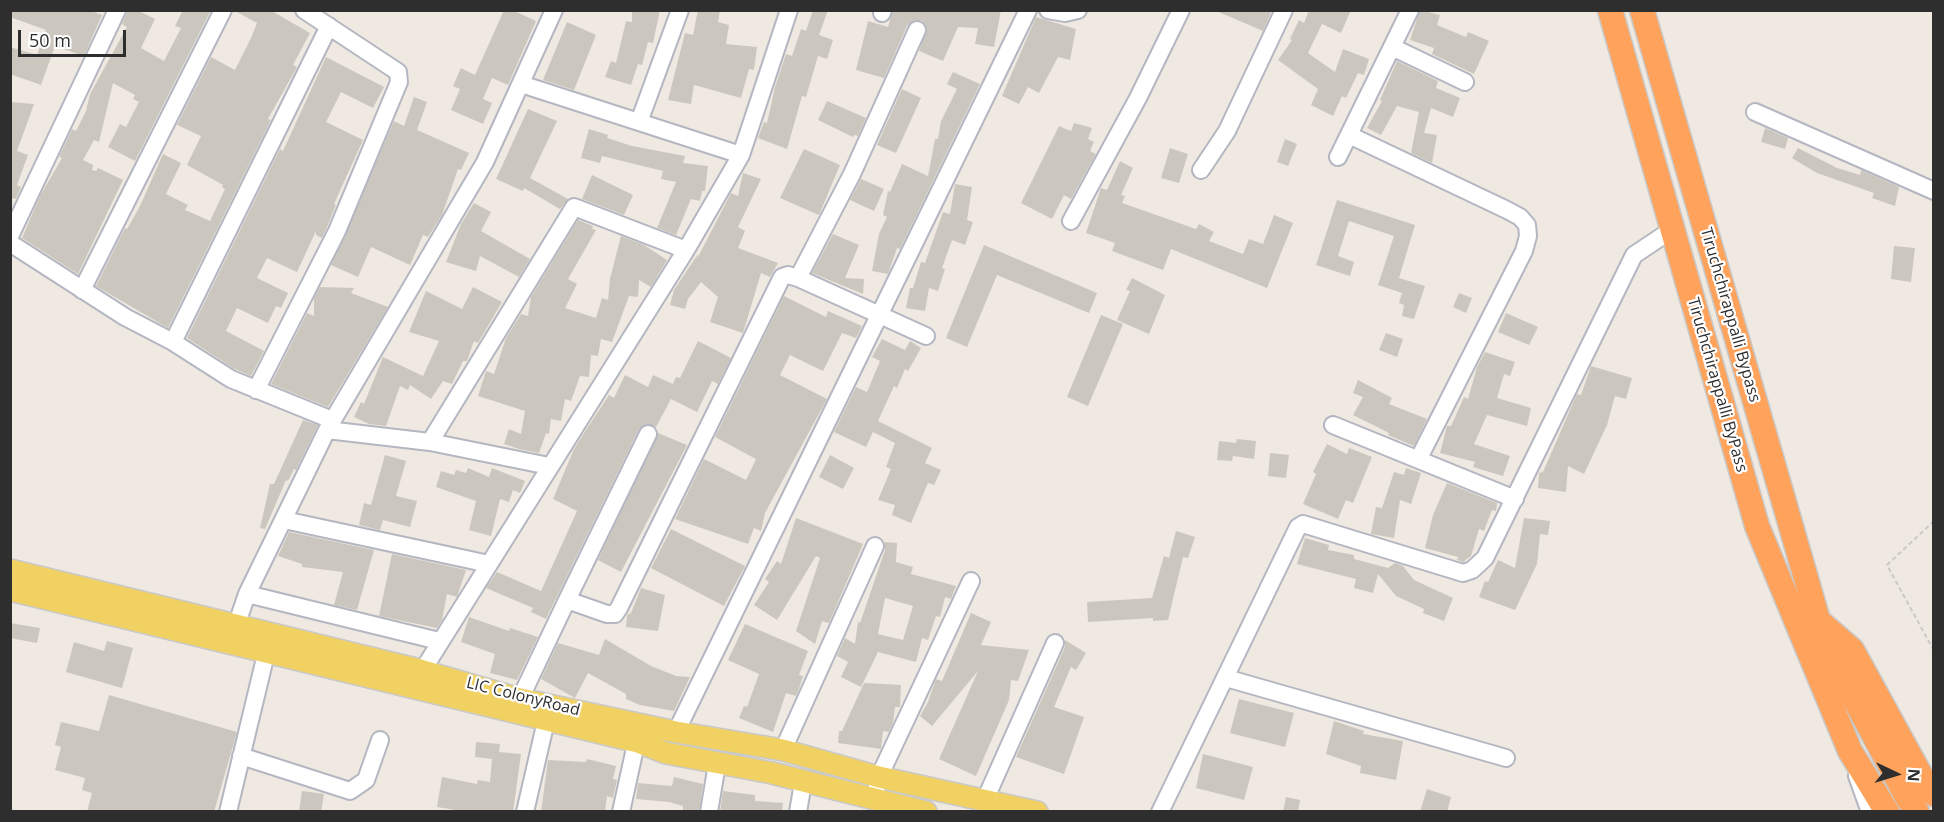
<!DOCTYPE html>
<html>
<head>
<meta charset="utf-8">
<style>
  body { margin:0 }
  #map { position:relative; width:1944px; height:822px; overflow:hidden; background:#efe9e1; font-family:"Open Sans",sans-serif }
  canvas { display:block }
  .frame { position:absolute; inset:0; border:12px solid #2e2e2e; pointer-events:none }
  .north { position:absolute; left:1866px; top:744px; width:60px; height:60px; -webkit-text-stroke:4px #fff; paint-order:stroke; rotate:94deg; font-size:16px; font-weight:700; line-height:24px; text-align:center; color:#2e2e2e }
  .north::after { content:''; display:block; margin:auto; width:21px; height:27px; background:#2e2e2e; clip-path:polygon(50% 0,100% 100%,50% 72%,0 100%) }
  .scale { position:absolute; left:18px; top:30px; width:108px; height:27px; box-sizing:border-box; border:3px solid #2e2e2e; border-top:0; padding-left:8px; font-size:18px; line-height:21px; white-space:nowrap; color:#2e2e2e; -webkit-text-stroke:4px #fff; paint-order:stroke }
</style>
</head>
<body>
<div id="map">
<canvas width="1944" height="822"></canvas>
<div class="frame"></div>
<div class="north">N</div>
<div class="scale">50 m</div>
</div>
<script>
const context = document.querySelector('canvas').getContext('2d');
context.lineJoin = 'round';
function paint(path, color) {
  context.fillStyle = color;
  context.fill(path, 'evenodd');
}
function poly(rows) {
  const path = new Path2D();
  for (const r of rows) {
    path.moveTo(r[0], r[1]);
    for (let i = 2; i < r.length; i += 2) path.lineTo(r[i], r[i + 1]);
  }
  return path;
}
function trace(path, color, width, dash) {
  context.strokeStyle = color;
  context.lineWidth = width;
  context.lineCap = dash ? 'butt' : 'round';
  context.setLineDash(dash || []);
  context.stroke(path);
}
function label(font, color, halo, rows, align = 'center') {
  context.font = font + ' "Open Sans",sans-serif';
  context.lineWidth = 4.5;
  context.setLineDash([]);
  context.textBaseline = 'middle';
  context.strokeStyle = halo;
  context.fillStyle = color;
  for (const [text, x, y, turn = 0] of rows) {
    context.save();
    context.translate(x, y);
    context.rotate((+turn || 0) * Math.PI / 180);
    context.textAlign = isNaN(turn) ? turn : align;
    if (halo) context.strokeText(text, 0, 0);
    context.fillText(text, 0, 0);
    context.restore();
  }
}
const building = poly([
  [10,10,89,10,102,15,84,56,55,46,41,85,10,74,10,47,37,55,46,30,10,17],
  [128,10,137,10,155,19,141,48,164,61,181,28,175,26,183,10,211,10,135,161,108,147,120,124,126,127,139,102,133,99,135,95,113,83,99,142,94,140,83,160,93,165,92,170,96,171,98,168,123,180,78,274,22,238,40,196,62,158,59,157,72,129,76,131,86,111,90,94,127,27,122,24],
  [233,10,270,10,310,33,293,65,297,67,268,119,271,120,168,328,96,286,125,228,127,229,140,206,163,154,181,163,166,194,188,205,185,210,210,221,225,189,222,187,223,185,187,165,201,136,177,125,211,57,235,70,251,38,257,23],
  [504,10,512,10,536,21,508,85,492,78,483,99,492,103,483,124,451,110,460,89,453,86,461,68,475,75],
  [632,10,660,10,653,43,648,42,642,65,638,64,631,85,605,77,611,61,616,63,626,21,632,22],
  [698,10,720,10,718,22,729,25,726,44,757,47,754,70,749,69,741,98,694,85,691,104,668,100,685,33,693,35],
  [813,10,828,10,819,35,833,40,827,59,818,56,806,97,802,96,787,149,758,138,764,122,767,123,775,87,786,54,792,56,801,29,806,31],
  [893,10,1001,10,994,47,975,44,978,28,958,27,943,61,919,51,927,28,922,21,915,20,907,26,884,78,856,70,868,21,888,27],
  [1214,10,1272,10,1263,31],
  [1309,10,1351,10,1341,33,1322,24,1308,53,1335,72,1343,49,1369,59,1364,75,1358,73,1346,98,1342,96,1333,116,1311,105,1318,89,1278,60,1292,40,1290,39,1299,20,1304,23],
  [1420,10,1440,15,1437,25,1466,37,1468,32,1489,41,1474,74,1432,54,1434,48,1410,40],
  [1036,17,1076,29,1070,60,1058,57,1039,93,1028,87,1019,104,1002,96],
  [567,22,596,35,574,90,543,80],
  [326,57,384,87,373,108,341,92,326,122,363,140,334,204,336,205,327,227,322,238,316,235,316,231,297,272,267,258,257,278,288,293,281,308,276,306,268,323,237,308,226,331,264,351,251,376,233,368,187,338,280,149,283,151],
  [1397,61,1438,81,1436,88,1460,98,1453,117,1431,108,1424,133,1437,135,1432,163,1411,153,1419,112,1397,106,1381,135,1367,128,1382,101,1380,100],
  [953,72,980,84,900,249,897,248,888,274,872,271,879,234,887,217,883,215,888,191,890,192,902,164,928,176,935,139,938,139,941,121,957,89,947,84],
  [902,89,921,98,896,153,877,145],
  [414,97,427,102,417,130,469,153,461,170,458,169,442,215,428,237,423,235,410,265,371,247,358,277,331,265,394,121,404,126],
  [827,101,866,118,858,136,854,135,853,137,818,120],
  [10,102,34,104,17,151,28,155,17,185,21,187,16,199,13,198,12,200],
  [528,109,557,121,530,178,568,199,560,209,524,188,523,191,496,179],
  [1074,123,1092,128,1088,139,1094,142,1090,151,1096,154,1071,199,1064,195,1052,219,1021,203,1059,126,1071,131],
  [1765,128,1788,138,1785,149,1761,142],
  [589,129,608,135,607,138,632,146,685,156,683,163,708,166,705,191,702,191,700,201,691,199,676,235,657,228,676,182,661,179,663,171,602,156,600,163,581,158],
  [1285,139,1297,144,1288,166,1277,162],
  [1170,148,1188,154,1179,183,1161,178],
  [1798,148,1837,168,1860,175,1861,170,1899,187,1895,206,1872,198,1874,193,1817,173,1792,158],
  [804,149,840,165,819,215,780,198],
  [1120,161,1133,168,1121,195,1125,196,1122,203,1196,229,1199,224,1214,232,1209,241,1243,254,1249,239,1263,244,1274,215,1293,223,1267,288,1171,249,1163,270,1112,251,1115,243,1086,233,1101,188,1107,190],
  [743,173,761,179,738,227,745,231,738,248,778,263,770,277,761,273,743,333,710,322,718,297,701,282,688,299,685,309,670,305,674,290,698,254,697,259,731,193,738,196],
  [592,175,633,195,624,215,582,199],
  [861,179,884,189,874,211,850,200],
  [955,184,972,187,967,220,973,222,965,245,952,240,942,268,945,269,938,291,929,288,925,311,906,308,910,288,913,288,921,262,925,263,943,212,950,214],
  [1337,200,1415,225,1399,278,1425,286,1414,319,1402,316,1404,305,1399,303,1402,293,1378,285,1394,236,1349,221,1338,256,1354,262,1350,276,1316,265],
  [474,203,491,212,481,231,530,259,519,277,480,256,476,271,446,262,461,224],
  [578,220,593,226,592,229,596,230,568,279,577,284,565,308,596,318,602,298,608,300,610,279,621,236,644,245,667,260,651,287,639,280,638,297,629,296,612,342,601,339,598,356,591,355,589,377,580,376,571,401,565,399,561,421,551,419,549,434,546,433,539,453,519,449,504,444,509,429,521,434,525,411,478,396,486,371,494,374,506,338,521,314,528,316,531,297],
  [833,234,859,245,845,278,864,279,863,294,812,273],
  [984,245,1097,293,1089,313,997,275,967,347,946,338],
  [1894,246,1915,248,1911,282,1891,279],
  [1132,278,1165,295,1149,334,1117,320,1130,291,1126,290],
  [320,287,354,288,351,293,388,307,328,407,271,384,307,313,314,316,314,298],
  [473,287,502,302,478,343,474,341,467,361,463,361,452,384,443,381,431,399,410,385,408,390,400,386,386,426,369,424,354,417,361,402,364,404,383,357,423,376,439,341,409,332,426,291,462,309],
  [1459,293,1472,298,1466,313,1453,307],
  [784,296,826,317,828,311,862,326,856,338,842,333,823,371,790,355,780,375,827,399,765,513,761,531,754,528,748,544,675,519,704,459,746,480,756,459,715,437],
  [1506,313,1538,327,1529,345,1498,332],
  [1101,315,1123,324,1088,406,1067,397],
  [1386,333,1403,339,1397,357,1379,350],
  [882,339,905,350,910,341,921,348,908,371,905,369,897,388,894,386,878,421,932,448,925,463,941,470,934,485,928,483,911,523,892,515,895,505,878,500,891,469,886,467,895,443,873,432,866,447,834,432,856,387,867,392,880,361,872,357],
  [698,341,731,358,718,384,712,381,697,412,671,399,656,427,647,424,639,429,546,619,531,612,533,608,486,588,497,572,541,591,577,511,553,499,574,449,584,433,609,395,614,398,625,375,648,387,653,375,673,384,676,377,680,378],
  [1485,352,1515,362,1510,376,1504,374,1497,398,1531,408,1527,426,1487,415,1474,444,1510,456,1503,476,1473,467,1475,462,1440,453,1447,426,1451,426,1464,397,1468,399,1477,367],
  [1591,366,1632,378,1626,399,1615,396,1607,425,1584,474,1568,466,1566,492,1538,488,1539,473,1543,472,1577,394,1581,395],
  [1358,380,1392,398,1389,404,1427,419,1414,446,1388,435,1389,433,1353,415,1363,397,1353,393],
  [303,420,318,425,296,470,294,469,288,481,286,480,265,529,260,528,270,484,274,484],
  [658,433,687,445,621,572,598,560],
  [1237,439,1256,441,1254,459,1233,456,1232,461,1217,460,1219,441,1236,443],
  [1327,444,1347,454,1349,448,1372,457,1353,503,1346,500,1338,519,1303,504,1316,474,1313,472],
  [1270,453,1289,455,1286,478,1268,476],
  [385,455,406,461,396,496,417,501,410,527,383,520,380,530,359,525,364,503,371,505],
  [830,455,854,468,843,489,819,477],
  [468,468,489,477,492,468,525,481,520,493,513,490,509,502,500,499,491,536,469,530,476,501,436,487,441,471,454,475,456,470,466,473],
  [1406,468,1421,473,1411,504,1400,500,1394,538,1371,534,1376,507,1382,508,1394,472,1404,475],
  [1447,483,1497,503,1496,511,1492,510,1484,531,1479,529,1471,556,1463,562,1457,560,1458,557,1425,548,1433,515],
  [796,518,863,544,829,623,822,621,815,644,796,631,820,558,816,556,777,620,754,605,769,582,765,579,777,561,781,564],
  [1524,518,1550,521,1548,535,1540,534,1537,564,1515,610,1479,597,1485,581,1488,582,1498,560,1515,568],
  [671,529,745,566,724,606,651,568],
  [1176,531,1195,537,1188,558,1183,557,1168,620,1153,621,1153,618,1088,622,1087,602,1152,598,1164,556,1169,558],
  [289,532,374,550,357,610,334,605,343,572,302,567,302,564,278,556],
  [1305,538,1329,545,1328,550,1354,555,1354,559,1388,568,1395,563,1403,566,1414,580,1453,598,1444,621,1423,613,1424,609,1396,596,1378,574,1373,593,1354,588,1356,579,1297,564],
  [885,542,897,543,896,562,913,567,911,574,956,586,951,599,945,597,940,617,936,616,928,640,922,638,916,662,878,652,861,687,841,677,848,662,837,656,845,638,855,644,858,622,860,623,885,550],
  [885,598,913,606,903,640,878,634],
  [392,554,466,570,457,597,447,594,442,620,437,628,379,616],
  [641,588,665,595,658,631,626,627,627,615,631,613],
  [971,613,991,622,981,645,1029,650,1018,681,1011,680,1009,700,976,776,939,759,978,671,932,726,920,716,928,702,936,679,942,681],
  [469,617,509,631,510,628,538,637,517,680,490,673,495,654,461,642],
  [10,623,40,628,37,643,10,638],
  [745,624,808,651,799,675,803,676,799,689,796,696,786,693,773,732,739,718,744,706,747,707,759,674,728,660],
  [605,639,651,666,676,676,690,677,674,711,640,705,626,699,626,694,588,673,575,698,541,679,558,643,599,655],
  [1065,640,1086,653,1076,670,1071,667,1054,707,1084,717,1064,774,1016,757,1065,647],
  [107,641,133,648,122,688,66,672,74,642,104,651],
  [864,683,901,685,900,707,895,707,893,723,889,732,883,731,881,749,838,743,839,731,842,731],
  [109,695,237,732,214,812,87,812,92,793,82,790,85,778,55,770,61,747,55,745,61,722,99,731],
  [1239,699,1294,713,1285,747,1230,733],
  [1334,721,1364,731,1363,734,1403,741,1396,780,1360,773,1361,766,1326,754],
  [476,742,500,744,499,752,521,754,513,812,468,812,437,807,442,777,477,784,478,780,490,782,492,759,475,757],
  [1203,754,1253,767,1244,800,1196,788],
  [587,759,616,766,613,779,617,780,613,798,607,796,605,812,541,812,548,760,586,762],
  [674,777,703,784,699,812,683,812,683,806,669,802,636,799,638,783,672,786],
  [1427,789,1451,797,1447,812,1420,812],
  [302,791,324,794,321,812,299,812],
  [723,791,755,795,755,801,783,803,782,812,720,812],
  [1286,797,1300,800,1298,812,1283,812]
]);
const path = poly([
  [1934,521,1887,565,1934,651]
]);
const minor = poly([
  [1048,10,1065,13,1078,10],
  [882,13,883,10],
  [1392,47,1465,82],
  [521,84,741,155],
  [1755,112,1934,191],
  [639,122,680,10],
  [1349,135,1507,210,1520,217,1527,225,1528,236,1524,251,1419,458],
  [1338,157,1410,10],
  [1201,170,1227,131,1284,10],
  [1071,221,1138,98,1181,10],
  [10,236,117,10],
  [10,243,125,317,173,342,231,379,332,420],
  [798,278,852,174,917,30],
  [82,290,223,10],
  [173,342,329,26],
  [256,390,337,231,399,82,398,72,304,10],
  [1333,425,1515,499],
  [327,430,430,442,549,466],
  [430,442,574,207,686,250],
  [284,520,489,564],
  [247,594,439,641],
  [567,600,648,434],
  [233,635,247,594,327,430,485,162,554,10],
  [1226,678,1506,758],
  [416,681,686,250,741,155,789,10],
  [520,699,567,600,607,614,615,614,619,608,782,277,788,275,798,278,926,336],
  [676,732,1028,10],
  [783,750,875,546],
  [241,756,350,791,366,780,380,740],
  [1857,776,1870,812],
  [874,800,879,777,971,581],
  [985,800,1055,643],
  [228,812,266,654],
  [525,812,546,721],
  [621,812,639,730],
  [709,812,717,764],
  [798,812,803,783],
  [1160,812,1298,527,1303,524,1463,573,1472,570,1485,558,1634,255,1673,229]
]);
const major = poly([
  [10,570,420,670,520,699,676,732,783,750,879,777,1037,812],
  [10,590,638,742,666,753,772,773,926,812]
]);
const highway = poly([
  [1610,10,1757,526,1850,751,1887,812],
  [1642,10,1818,620,1833,659,1907,797,1917,812],
  [1822,624,1852,650,1926,785,1934,794]
]);
const streetNames = [
  ["Tiruchchirappalli Bypass",1730,315,74],
  ["Tiruchchirappalli ByPass",1717,385,74],
  ["LIC ColonyRoad",523,697,14]
];
paint(building, '#cbc7bf');
trace(minor, '#b4b7c1', 20);
trace(major, '#c9c9c9', 24);
trace(highway, '#c9c9c9', 27);
trace(path, '#c9c9c9', 2, [4.5, 3]);
trace(minor, '#fff', 16);
trace(major, '#f2d163', 21);
trace(highway, '#ffa35c', 24);
label('16px', '#2e2e2e', '#fff', streetNames);
</script>
</body>
</html>
